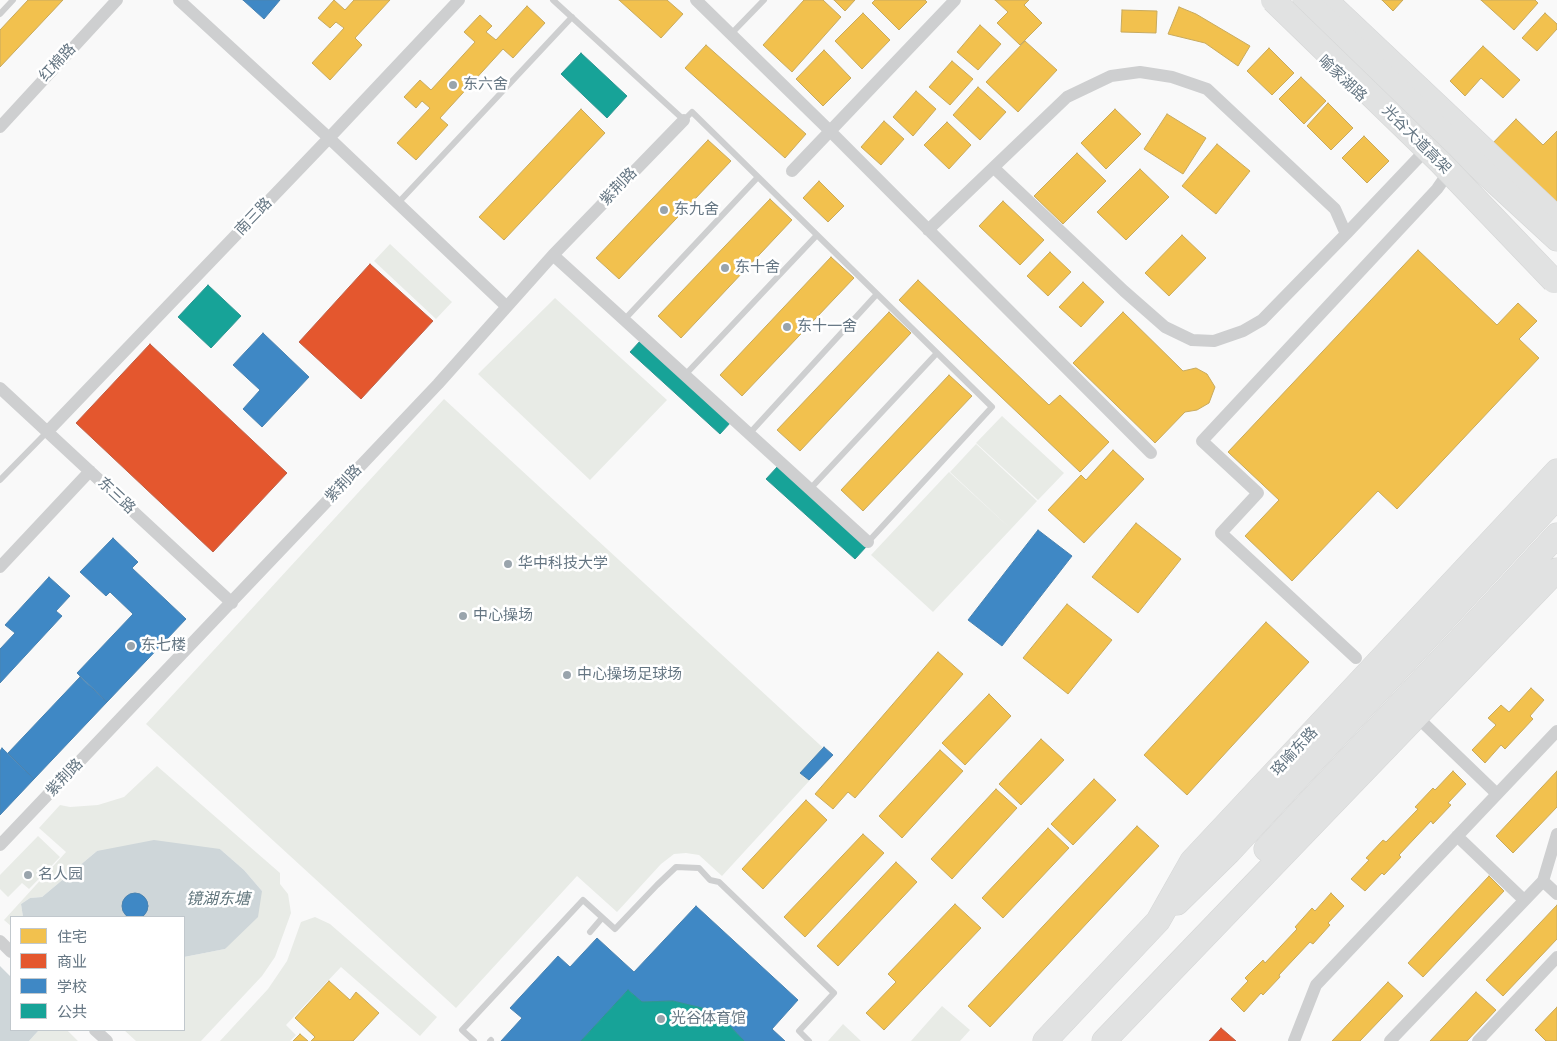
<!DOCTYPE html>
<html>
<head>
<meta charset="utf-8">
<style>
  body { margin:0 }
  #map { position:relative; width:1557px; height:1041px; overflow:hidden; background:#f9f9f9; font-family:"DejaVu Sans","Noto Sans SC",sans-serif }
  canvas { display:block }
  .legend { position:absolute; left:10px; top:916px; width:175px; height:115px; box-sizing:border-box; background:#fff; border:1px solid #c1c8cd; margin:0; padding:6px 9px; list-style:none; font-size:15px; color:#657683 }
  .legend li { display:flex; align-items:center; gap:10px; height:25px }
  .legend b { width:25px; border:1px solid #c1c8cd }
</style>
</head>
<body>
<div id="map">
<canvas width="1557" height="1041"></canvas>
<ul class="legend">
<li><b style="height:14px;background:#f2c14e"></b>住宅</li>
<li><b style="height:14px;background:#e4572e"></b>商业</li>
<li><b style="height:14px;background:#3f88c5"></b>学校</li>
<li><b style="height:14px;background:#17a398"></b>公共</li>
</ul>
</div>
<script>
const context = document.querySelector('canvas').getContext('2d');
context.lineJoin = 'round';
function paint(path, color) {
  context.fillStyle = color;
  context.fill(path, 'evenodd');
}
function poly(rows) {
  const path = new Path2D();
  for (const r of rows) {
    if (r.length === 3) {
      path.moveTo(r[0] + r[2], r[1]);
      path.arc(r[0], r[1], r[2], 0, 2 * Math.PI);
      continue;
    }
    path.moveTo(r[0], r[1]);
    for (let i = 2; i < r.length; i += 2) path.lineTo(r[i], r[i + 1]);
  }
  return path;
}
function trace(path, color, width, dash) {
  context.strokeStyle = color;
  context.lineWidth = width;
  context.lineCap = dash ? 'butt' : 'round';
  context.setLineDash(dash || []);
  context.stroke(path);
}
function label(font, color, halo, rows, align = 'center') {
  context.font = font + ' "DejaVu Sans","Noto Sans SC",sans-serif';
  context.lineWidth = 5;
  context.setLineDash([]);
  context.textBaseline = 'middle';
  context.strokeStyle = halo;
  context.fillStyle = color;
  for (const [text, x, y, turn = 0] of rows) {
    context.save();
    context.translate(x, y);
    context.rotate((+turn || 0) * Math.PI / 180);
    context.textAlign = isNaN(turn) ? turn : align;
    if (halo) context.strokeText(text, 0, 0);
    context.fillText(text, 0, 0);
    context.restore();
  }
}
const green = poly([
  [390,244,452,302,436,319,374,261],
  [555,298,667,400,590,480,478,374],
  [444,399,832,756,722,876,699,855,686,853,674,854,661,864,617,912,577,876,456,1008,146,724],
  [1002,416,1064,473,1038,500,976,443],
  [976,444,1037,501,1011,529,950,472],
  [949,472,1011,529,933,612,871,555],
  [157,766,280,873,280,884,288,894,291,913,275,957,262,976,201,1041,136,1041,124,1030,184,1030,184,957,225,949,262,891,244,870,220,849,97,851,42,897,30,898,21,904,23,917,11,917,11,926,4,920,66,852,39,828,60,805,70,807,98,805,124,797],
  [38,836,60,857,29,889,22,883,8,897,0,889,0,875],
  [315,917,330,924,437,1017,420,1036,341,967,286,1025,296,1035,290,1041,220,1041,268,989,287,961,301,922],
  [942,1006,970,1030,960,1041,911,1041],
  [843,1024,861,1041,828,1041],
  [39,1030,67,1030,78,1041,29,1041]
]);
const water = poly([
  [154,840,220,849,244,870,262,891,258,917,225,949,184,957,184,917,23,917,21,904,30,898,42,897,97,851],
  [0,966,11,977,11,1030,39,1030,29,1041,0,1041]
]);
const homes = poly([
  [28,0,63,0,0,67,0,30,28,0],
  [334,0,345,10,354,0,390,0,355,38,362,45,330,80,312,63,344,28,336,22,330,28,318,18,334,0],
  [619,0,667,0,683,14,661,38,619,0],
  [804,0,823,0,841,17,792,72,763,45,804,0],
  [834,0,855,0,845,11,834,0],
  [875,0,925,0,927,2,899,30,872,3,875,0],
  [995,0,1029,0,1024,5,1042,23,1020,45,997,23,1008,12,995,0],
  [1382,0,1403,0,1393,11,1382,0],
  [1481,0,1535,0,1538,3,1514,30,1481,0],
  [527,6,545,23,513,58,503,49,440,118,448,125,416,160,397,143,430,108,422,101,416,108,404,97,420,80,431,90,475,42,464,32,480,15,492,26,486,32,496,40,527,6],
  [1179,7,1196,14,1250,46,1238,66,1205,43,1168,34,1179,7],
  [1122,10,1157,11,1156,33,1121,32,1122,10],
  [863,13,890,40,862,69,835,41,863,13],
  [1545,13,1557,24,1557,29,1537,51,1522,38,1545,13],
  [980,25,1001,44,978,70,957,52,980,25],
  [1025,41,1057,70,1018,112,986,82,1025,41],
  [706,45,806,134,785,158,685,68,706,45],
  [1483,46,1520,80,1503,98,1481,78,1465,96,1450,81,1483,46],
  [1269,48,1294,73,1272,95,1247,71,1269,48],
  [824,50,851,78,823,106,796,79,824,50],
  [952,61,973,79,950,105,929,87,952,61],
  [1301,77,1326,101,1304,124,1279,99,1301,77],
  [978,87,1006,112,980,140,953,115,978,87],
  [916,91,936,109,913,136,893,117,916,91],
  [1328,103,1353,128,1331,150,1307,126,1328,103],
  [581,109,605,133,504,240,479,217,581,109],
  [1115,109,1141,134,1106,169,1081,143,1115,109],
  [1167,114,1206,138,1183,174,1144,149,1167,114],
  [1516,119,1543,145,1557,131,1557,208,1490,146,1516,119],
  [884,121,904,139,881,165,861,147,884,121],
  [947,122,971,145,949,169,924,145,947,122],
  [1364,136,1389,161,1367,183,1342,158,1364,136],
  [708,140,731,161,619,279,596,258,708,140],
  [1217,144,1250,171,1216,214,1182,186,1217,144],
  [1077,153,1106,181,1063,224,1034,196,1077,153],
  [1140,169,1169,197,1126,240,1097,212,1140,169],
  [819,181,844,206,828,222,803,198,819,181],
  [770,199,792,220,681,338,658,316,770,199],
  [1003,201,1044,240,1020,265,979,226,1003,201],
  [1182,235,1206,258,1169,296,1145,273,1182,235],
  [1418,250,1497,325,1518,303,1537,321,1519,339,1539,358,1397,509,1378,491,1292,581,1245,536,1279,500,1228,452,1418,250],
  [1050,252,1071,272,1048,296,1027,276,1050,252],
  [831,257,854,278,742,396,720,375,831,257],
  [918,280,1049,405,1060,395,1109,442,1080,472,899,300,918,280],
  [1083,282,1104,302,1081,327,1059,307,1083,282],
  [889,312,911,333,800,451,777,430,889,312],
  [1123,312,1183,371,1196,368,1207,374,1215,387,1209,403,1197,410,1185,412,1155,443,1073,363,1123,312],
  [949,375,972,396,863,511,841,490,949,375],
  [1113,450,1144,479,1084,543,1048,510,1081,475,1086,480,1113,450],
  [1136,523,1181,559,1138,613,1092,577,1136,523],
  [1067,604,1112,640,1068,694,1023,658,1067,604],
  [1266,622,1309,662,1187,795,1144,755,1266,622],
  [938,652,963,674,855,798,848,792,833,809,815,794,938,652],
  [1531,688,1544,700,1530,716,1533,719,1505,749,1501,745,1485,763,1472,750,1496,725,1488,718,1501,705,1509,712,1531,688],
  [989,694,1011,716,965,765,942,743,989,694],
  [1041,739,1064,760,1021,805,999,784,1041,739],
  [940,750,963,771,902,838,879,816,940,750],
  [1453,771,1466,784,1448,803,1451,805,1433,824,1431,821,1399,855,1401,857,1384,875,1382,873,1365,891,1351,879,1369,860,1366,858,1383,840,1386,842,1418,809,1415,807,1433,788,1435,790,1453,771],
  [1557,771,1557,807,1513,853,1496,836,1557,771],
  [1094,779,1116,800,1073,845,1051,824,1094,779],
  [996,789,1017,808,952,879,931,859,996,789],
  [806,800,827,820,763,889,742,869,806,800],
  [1137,826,1159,846,990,1027,968,1006,1137,826],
  [1048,828,1069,848,1003,918,982,898,1048,828],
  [863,834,884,853,805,937,784,917,863,834],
  [896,862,917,882,838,966,817,946,896,862],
  [1489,876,1504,891,1423,977,1408,963,1489,876],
  [1331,893,1344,906,1328,923,1330,925,1313,944,1310,942,1279,975,1280,977,1263,995,1261,993,1244,1012,1231,999,1248,981,1245,978,1263,960,1265,963,1297,929,1295,927,1312,908,1315,911,1331,893],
  [955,904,981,928,884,1030,866,1013,896,982,888,974,955,904],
  [1557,905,1557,939,1503,996,1486,980,1557,905],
  [329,981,350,1000,356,992,379,1013,353,1041,311,1041,315,1037,295,1018,329,981],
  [1388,982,1403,996,1360,1041,1332,1041,1388,982],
  [1476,992,1496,1010,1467,1041,1430,1041,1476,992],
  [1557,1007,1557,1041,1546,1041,1535,1030,1557,1007],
  [300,1034,308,1041,293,1041,300,1034]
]);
const shops = poly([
  [370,264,433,321,361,399,299,342,370,264],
  [150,344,287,473,213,552,76,423,150,344],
  [1221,1028,1236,1041,1209,1041,1221,1028]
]);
const schools = poly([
  [243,0,280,0,264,19,243,0],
  [263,333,309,377,262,427,243,409,260,390,233,365,263,333],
  [1038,530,1072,556,1002,646,968,620,1038,530],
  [113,538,138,562,132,568,186,619,107,702,77,673,133,614,110,592,106,596,80,572,113,538],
  [49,577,70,596,56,611,62,616,0,683,0,649,15,633,5,625,49,577],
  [80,677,107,702,34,779,8,753,80,677],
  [824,747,833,755,809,780,800,773,824,747],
  [2,748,34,779,0,815,0,751,2,748],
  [135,906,13],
  [696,906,798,1000,772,1029,785,1041,744,1041,727,1023,702,1008,673,1001,642,1002,628,990,581,1041,501,1041,522,1018,510,1008,558,956,570,967,597,938,634,972,696,906]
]);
const public = poly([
  [581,53,627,96,607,118,561,74,581,53],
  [208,285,241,316,211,348,178,317,208,285],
  [641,340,731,422,720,434,630,352,641,340],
  [778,466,866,547,855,559,766,479,778,466],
  [628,990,642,1002,673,1001,702,1008,727,1023,744,1041,581,1041,628,990]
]);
const lane = poly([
  [553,0,684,120,692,112,992,407,868,542],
  [0,14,13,0],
  [731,34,764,0],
  [398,203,572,17],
  [624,320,758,177],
  [685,375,817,235],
  [749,434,877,294],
  [0,480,47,432],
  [810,489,937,353],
  [590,932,602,918],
  [474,1041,462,1030,583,900,615,929,657,885,676,867,699,868,710,880,719,882,834,993,799,1031,809,1041],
  [490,1041,491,1040]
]);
const street = poly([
  [179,0,329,138,506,306],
  [696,0,830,131,1151,453],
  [0,127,117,0],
  [792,171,955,0],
  [928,230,1067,97,1111,76,1140,72,1172,77,1207,89,1335,209,1346,234,1262,320,1243,331,1214,341,1192,340,1165,327,1124,291,994,168],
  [1346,234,1422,154],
  [553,255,868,542],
  [0,388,232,603],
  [47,432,329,138,459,0],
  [0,567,90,471],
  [1356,658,1221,533,1258,493,1202,441,1437,189,1446,176],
  [1416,716,1497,794],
  [1457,836,1524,900],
  [0,845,332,496,438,384,553,255,684,120],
  [1543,881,1557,834],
  [0,941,11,952],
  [95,1030,107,1041],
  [1294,1041,1316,985,1557,731],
  [1390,1041,1543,881,1557,894],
  [1478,1041,1557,957]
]);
const secondary = poly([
  [1329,0,1557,215]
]);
const highway = poly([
  [1305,0,1456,146,1557,239],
  [1266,849,1557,535],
  [1177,903,1229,852,1557,497],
  [1045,1041,1158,921,1192,861,1557,471],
  [1104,1041,1557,570]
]);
const highwayBridge = poly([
  [1273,0,1441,163,1554,281]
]);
const markers = [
  [453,85,5,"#99a4ac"],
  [664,210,5,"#99a4ac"],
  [725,268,5,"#99a4ac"],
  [787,327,5,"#99a4ac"],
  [508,564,5,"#99a4ac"],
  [463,616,5,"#99a4ac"],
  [131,646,5,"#99a4ac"],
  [567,675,5,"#99a4ac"],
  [28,875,5,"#99a4ac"],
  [661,1019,5,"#99a4ac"]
];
const streetNames = [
  ["红棉路",58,63,-47],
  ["喻家湖路",1342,79,43],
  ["光谷大道高架",1416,140,45],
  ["紫荆路",619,187,-46],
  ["南三路",254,217,-46],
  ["紫荆路",344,484,-47],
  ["东三路",116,496,43],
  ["珞喻东路",1295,752,-47],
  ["紫荆路",65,778,-46]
];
const poiNames = [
  ["东六舍",463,85],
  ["东九舍",674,210],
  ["东十舍",735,268],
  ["东十一舍",797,327],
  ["华中科技大学",518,564],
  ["中心操场",473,616],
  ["东七楼",141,646],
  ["中心操场足球场",577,675],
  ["名人园",38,875],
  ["光谷体育馆",671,1019]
];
const waterNames = [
  ["镜湖东塘",218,900]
];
paint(green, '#e8ebe6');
paint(water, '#ced6d9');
paint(homes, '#f2c14e');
trace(homes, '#c8aa5e', 1);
paint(shops, '#e4572e');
trace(shops, '#be6048', 1);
paint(schools, '#3f88c5');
trace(schools, '#4a83b1', 1);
paint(public, '#17a398');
trace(public, '#2e9692', 1);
trace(secondary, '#d5d6d7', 20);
trace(highway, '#d5d6d6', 25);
trace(lane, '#cecfd0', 6);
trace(street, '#cecfd0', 12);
trace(secondary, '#e1e2e2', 19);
trace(highway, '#e1e2e2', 24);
trace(highwayBridge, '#d5d6d6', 25, []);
trace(highwayBridge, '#e1e2e2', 24);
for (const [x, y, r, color] of markers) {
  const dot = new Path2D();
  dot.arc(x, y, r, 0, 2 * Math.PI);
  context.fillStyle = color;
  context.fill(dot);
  trace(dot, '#fff', 2);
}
label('15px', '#657683', '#fff', streetNames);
label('15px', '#657683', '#fff', poiNames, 'left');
label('italic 16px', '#60757c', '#fff', waterNames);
</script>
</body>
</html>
